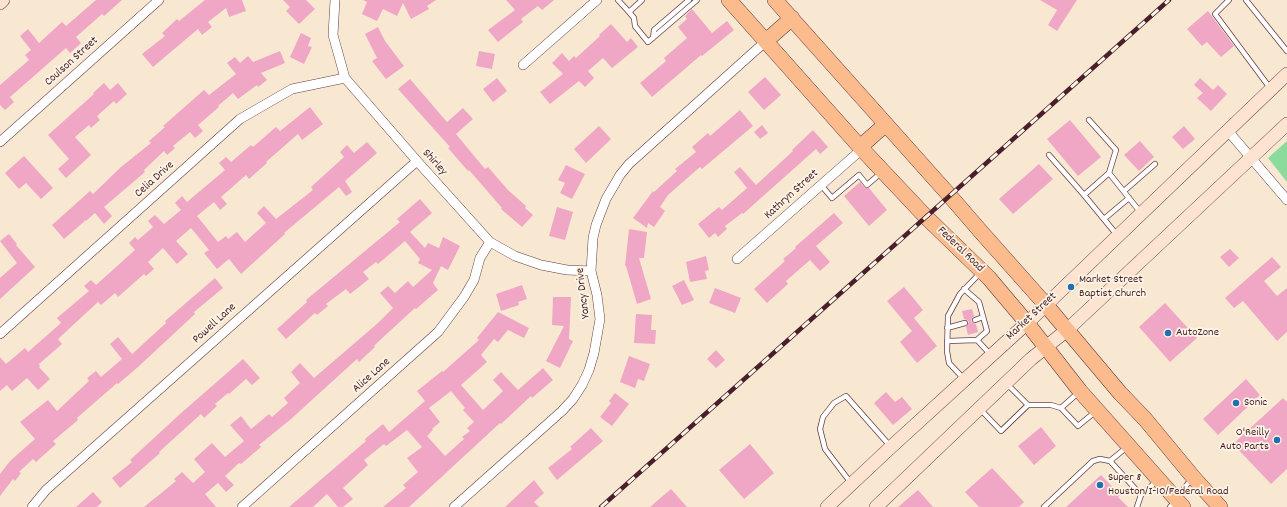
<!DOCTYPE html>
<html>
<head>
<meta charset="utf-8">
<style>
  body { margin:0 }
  canvas { display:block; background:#f8e8d2 }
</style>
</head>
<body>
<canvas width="1287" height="507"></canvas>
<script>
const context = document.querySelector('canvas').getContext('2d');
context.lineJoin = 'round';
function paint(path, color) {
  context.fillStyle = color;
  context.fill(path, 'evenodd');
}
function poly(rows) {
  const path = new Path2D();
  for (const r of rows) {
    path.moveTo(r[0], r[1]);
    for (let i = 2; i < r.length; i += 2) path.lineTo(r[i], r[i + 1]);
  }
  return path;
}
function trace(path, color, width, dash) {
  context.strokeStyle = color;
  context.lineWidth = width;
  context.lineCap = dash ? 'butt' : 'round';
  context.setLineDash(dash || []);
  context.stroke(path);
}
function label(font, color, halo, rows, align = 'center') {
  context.font = font + ' Dekko,sans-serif';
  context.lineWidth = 3.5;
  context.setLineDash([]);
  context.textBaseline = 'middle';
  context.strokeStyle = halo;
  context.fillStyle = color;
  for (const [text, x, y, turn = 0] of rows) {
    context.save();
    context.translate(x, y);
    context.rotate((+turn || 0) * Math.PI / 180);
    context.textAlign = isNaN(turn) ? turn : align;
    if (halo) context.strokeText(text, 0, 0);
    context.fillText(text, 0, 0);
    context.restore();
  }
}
const green = poly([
  [1287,141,1287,182,1268,158]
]);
const building = poly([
  [96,0,122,0,104,16,102,14,76,37,81,43,70,53,66,48,10,97,14,102,5,110,0,105,0,85,29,60,25,55,31,50,20,36,28,29,39,43,62,22,66,26],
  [205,0,242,0,246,11,229,17,226,8,208,22,212,27,202,35,198,29,153,67,142,54,165,36,162,33,177,19,179,21],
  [283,0,306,0,315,9,299,24,286,11,290,7],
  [363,0,436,0,427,6,429,9,411,19,403,3,397,16,383,9,377,21,362,14,367,2],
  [506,0,554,0,542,10,538,6,521,19,523,22,498,42,488,30,515,10],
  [1040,0,1077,0,1057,31,1048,25,1057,10],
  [692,9,712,33,727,21,734,30,702,56,701,55,652,97,640,83,666,61,664,58,687,38,678,27,687,19,685,16],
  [1208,11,1234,46,1221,57,1207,42,1202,46,1187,29],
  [611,24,627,42,631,38,638,47,612,68,603,58,588,71,594,78,585,87,579,81,550,104,540,92,563,74,552,63,562,53,569,61,574,56,576,58,600,36,599,35],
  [378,27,385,41,404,66,386,79,372,61,377,58,365,34],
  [301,33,311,38,308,46,312,47,304,64,290,57],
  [280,51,285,63,261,73,267,80,258,87,257,85,238,99,233,93,218,106,219,107,198,125,203,131,195,138,190,132,173,146,175,148,167,155,164,151,144,170,145,172,104,207,112,216,104,224,95,213,86,221,86,220,64,239,52,225,90,191,93,194,121,167,151,143,149,141,165,127,163,126,204,90,209,95,236,74,227,63,235,57,240,63,248,56,253,62],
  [479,51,495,54,492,69,476,66],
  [765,77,781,95,764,110,748,92],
  [497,78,507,91,493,102,483,89],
  [1200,78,1213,90,1218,85,1227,94,1211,111,1197,98,1203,93,1194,85],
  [410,79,447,122,463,108,473,119,456,134,485,169,488,167,508,190,526,206,525,208,533,215,522,227,501,209,502,208,469,170,468,171,448,148,450,147,398,89],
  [104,83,110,90,118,83,127,94,116,104,114,101,97,116,100,120,91,128,89,125,75,137,91,155,66,178,58,169,69,159,48,135,94,94,93,93],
  [310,107,323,124,302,140,298,134,266,162,267,163,249,179,246,175,221,197,227,204,220,210,214,202,197,216,218,242,226,236,228,239,237,232,245,242,266,223,257,213,264,206,276,219,313,190,311,187,344,157,340,152,347,145,354,153,367,142,377,153,345,181,352,192,346,196,339,187,284,233,285,234,241,274,229,259,217,269,204,253,209,250,191,228,176,241,188,254,177,264,163,248,148,262,154,269,146,276,144,274,118,297,115,293,101,305,98,302,58,339,62,344,39,364,40,366,39,367,50,379,38,390,27,378,12,391,7,385,0,391,0,357,6,364,25,348,28,352,61,323,57,318,89,291,84,286,91,280,96,285,135,250,129,243,135,237,138,240,153,227,148,221,155,215,164,224,181,210,175,203,182,196,187,202,225,170,219,163,226,157,231,162,251,145,253,147,276,127,280,131],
  [740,110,753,126,702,169,700,167,668,195,660,207,665,211,654,227,648,223,647,228,633,218,653,191,654,192,677,171,675,169,696,152,692,147,708,133,710,136],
  [1070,120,1101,157,1078,176,1047,139],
  [762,125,768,133,760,139,754,132],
  [599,126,611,139,586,163,574,149],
  [1184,126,1195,139,1183,149,1172,137],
  [813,130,828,147,820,154,816,149,743,214,742,213,725,226,727,229,718,237,715,233,709,238,698,224,719,207,722,210,747,188,734,172,740,167,756,185,793,151,792,150],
  [1140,141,1154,157,1139,171,1124,155],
  [24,156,53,188,41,199,26,183,19,189,5,173],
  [1039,164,1053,179,1013,214,999,199],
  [566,165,585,174,572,199,560,193,565,183,558,180],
  [860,182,865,188,869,188,887,210,869,226,844,196],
  [420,199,432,213,410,232,425,248,428,243,439,248,443,237,460,246,448,270,441,266,433,283,438,290,416,309,415,308,379,341,374,346,375,347,359,362,357,359,291,419,259,445,261,447,241,464,239,463,225,476,234,485,226,492,218,483,205,494,216,507,144,507,176,481,174,479,182,472,193,483,205,472,194,459,212,443,225,457,244,441,230,425,241,416,251,429,269,414,272,417,288,403,284,398,300,383,291,372,300,363,314,378,378,323,393,308,380,293,388,286,395,293,408,281,413,287,432,270,418,263,420,259,405,241,378,264,376,262,363,272,369,279,350,294,346,289,326,304,328,306,317,315,315,313,286,339,277,329,307,302,306,300,400,222,397,219],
  [557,207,573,212,565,240,549,236],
  [834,213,843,223,816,246,830,262,820,271,810,260,786,281,788,284,767,303,754,289,785,261,783,259,796,248,795,247],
  [629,229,647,232,644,258,639,258,651,299,637,304,626,266,625,266],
  [9,234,17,244,16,245,35,267,0,299,0,278,17,263,0,241],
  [1230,249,1239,258,1229,267,1220,257],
  [706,256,709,270,705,271,707,279,690,282,686,262],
  [1272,257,1281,267,1264,281,1277,296,1287,288,1287,332,1277,341,1243,301,1234,308,1225,298],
  [215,278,223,288,194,312,195,314,138,367,118,384,117,383,77,418,78,420,53,441,56,444,36,462,33,459,19,472,21,473,15,481,13,479,0,496,0,474,10,461,35,439,20,422,48,400,57,411,89,381,87,378,96,371,101,377,122,359,110,344,118,337,132,354,166,323,165,321],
  [684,280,694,300,682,305,672,286],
  [522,285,527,299,518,302,519,305,501,311,496,294],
  [904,287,923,310,914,318,937,346,917,363,900,342,912,331,887,301],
  [715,288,741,298,735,313,709,303],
  [553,297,571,297,569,339,573,341,560,368,546,361,564,326,552,325],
  [1165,303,1197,338,1170,362,1139,327],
  [972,309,974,316,972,318,971,321,973,323,976,324,978,332,968,335,966,327,969,322,967,320,964,319,962,311],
  [498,312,529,328,524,338,508,330,498,342,494,339,481,355,487,362,461,385,483,410,503,391,493,380,501,372,518,390,543,368,553,380,532,398,531,396,501,424,500,423,409,507,383,507,406,488,403,485,418,472,407,458,422,447,407,430,386,446,384,444,364,460,368,465,343,488,353,499,343,507,338,507,327,494,313,507,289,507,366,441,365,439,383,424,389,432,425,401,417,391,442,371,443,372,479,340,477,338],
  [451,391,465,408,463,410,474,422,467,428,470,431,462,437,464,439,445,456,427,436,433,430,432,429,440,422,429,408],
  [636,314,652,315,651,330,656,330,655,344,634,343],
  [716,350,725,360,716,368,707,359],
  [629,356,650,364,644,381,638,379,635,388,620,382],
  [243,359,260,378,252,385,246,379,229,394,228,393,215,404,217,406,204,418,201,414,159,452,160,453,135,475,120,488,112,478,132,462,130,460,180,414],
  [1246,379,1260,395,1218,435,1203,419],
  [886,392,895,402,902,397,912,409,893,425,874,403],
  [615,393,629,404,612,426,600,417,611,403,609,401],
  [1283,398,1287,402,1287,469,1271,484,1233,444],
  [1041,427,1056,446,1034,465,1018,446],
  [591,428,603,441,557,480,548,468,572,449,570,447],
  [750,444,774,473,744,499,719,470],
  [992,468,1024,502,1019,507,979,507,965,492],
  [1101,475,1120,495,1118,497,1128,507,1066,507],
  [534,480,544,493,534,502,539,507,505,507],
  [671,489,687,507,650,507],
  [918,490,933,507,898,507],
  [93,492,102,502,97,507,76,507]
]);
const lane = poly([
  [618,0,629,12,642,0],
  [1229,0,1215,14,1270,88],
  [1246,0,1287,51],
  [629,12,634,18,635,26,648,42,697,0],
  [653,38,654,30,689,0],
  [1089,120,1116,150,1109,173,1141,213],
  [1049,155,1084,195,1109,173],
  [821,185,832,198,859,175,867,185,882,172],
  [1124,191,1155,164],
  [1084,195,1117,235],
  [1104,219,1129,198],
  [964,289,979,302,987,331,977,340],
  [975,320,983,317],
  [947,328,965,323],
  [947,341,977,340,990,354],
  [964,379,949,363,947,351,948,316,960,294,981,272],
  [1079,392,1061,408,1078,426,1095,412],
  [1028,405,1051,405,1061,408],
  [980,409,1001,431,1028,405,1007,384],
  [1127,447,1110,461,1141,495,1157,481],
  [851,483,825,449,820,429,823,417,834,403,846,396,891,447],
  [1044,507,1093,461,1100,459,1110,461],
  [1137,507,1141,495],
  [1170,507,1192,478]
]);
const street = poly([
  [335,0,333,35,345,78,417,161,490,242,515,256,541,265,567,270,591,271],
  [523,65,597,0],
  [1228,131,1287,200],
  [0,142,159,0],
  [737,259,862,149],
  [0,334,240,119,292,89,345,78],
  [32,507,46,490,417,161],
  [242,507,438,332,464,297,474,280,480,258,490,242],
  [454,507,562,411,573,399,582,385,589,370,594,353,600,319,597,295,591,271,593,238,596,225,606,199,620,175,629,164,766,41]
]);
const secondary = poly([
  [0,3,3,0],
  [827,507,891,447,1027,323,1287,74],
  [876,507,1031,359,1067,330,1287,124]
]);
const primary = poly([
  [729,0,860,147,926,217,989,278,1027,323,1080,391,1183,507],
  [775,0,950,196,982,233,1046,305,1120,393,1145,419,1193,477,1220,507],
  [766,41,792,18],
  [860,147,886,124]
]);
const rail = poly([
  [601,507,1169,0]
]);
const markers = [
  [1071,287,4,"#1f6fb2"],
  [1168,333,4,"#1f6fb2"],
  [1236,403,4,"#1f6fb2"],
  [1277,440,4,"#1f6fb2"],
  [1100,485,4,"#1f6fb2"]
];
const streetNames = [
  ["Coulson Street",72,62,-42],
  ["Shirley",434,163,48],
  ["Celia Drive",155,180,-42],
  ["Kathryn Street",792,195,-42],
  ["Federal Road",960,250,44],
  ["Yancy Drive",584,293,-97],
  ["Market Street",1032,317,-43],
  ["Powell Lane",215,324,-42],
  ["Alice Lane",372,376,-42]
];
const poiNames = [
  ["Market Street",1079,280],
  ["Baptist Church",1079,294],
  ["AutoZone",1176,333],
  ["Sonic",1244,403],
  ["O'Reilly",1269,433,"right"],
  ["Auto Parts",1269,447,"right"],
  ["Super 8",1108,478],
  ["Houston/I-10/Federal Road",1108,492]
];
paint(green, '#8bdc9c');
paint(building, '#f0a7c5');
trace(lane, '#643d44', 6);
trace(street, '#643d44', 10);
trace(secondary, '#643d44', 14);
trace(primary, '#643d44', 16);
trace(lane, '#fff', 4.5);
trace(street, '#fff', 9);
trace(secondary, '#fde4d1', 13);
trace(primary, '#fbbb8c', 15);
trace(rail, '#4a1f2b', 4.5);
trace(rail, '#fcf5e5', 3, [9]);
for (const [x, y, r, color] of markers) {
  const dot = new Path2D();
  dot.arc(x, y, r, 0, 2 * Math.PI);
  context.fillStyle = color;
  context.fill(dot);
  trace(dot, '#fcf5e5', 1.5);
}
label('12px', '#4a1f2b', '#fcf5e5', streetNames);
label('12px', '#4a1f2b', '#fcf5e5', poiNames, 'left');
</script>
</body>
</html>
